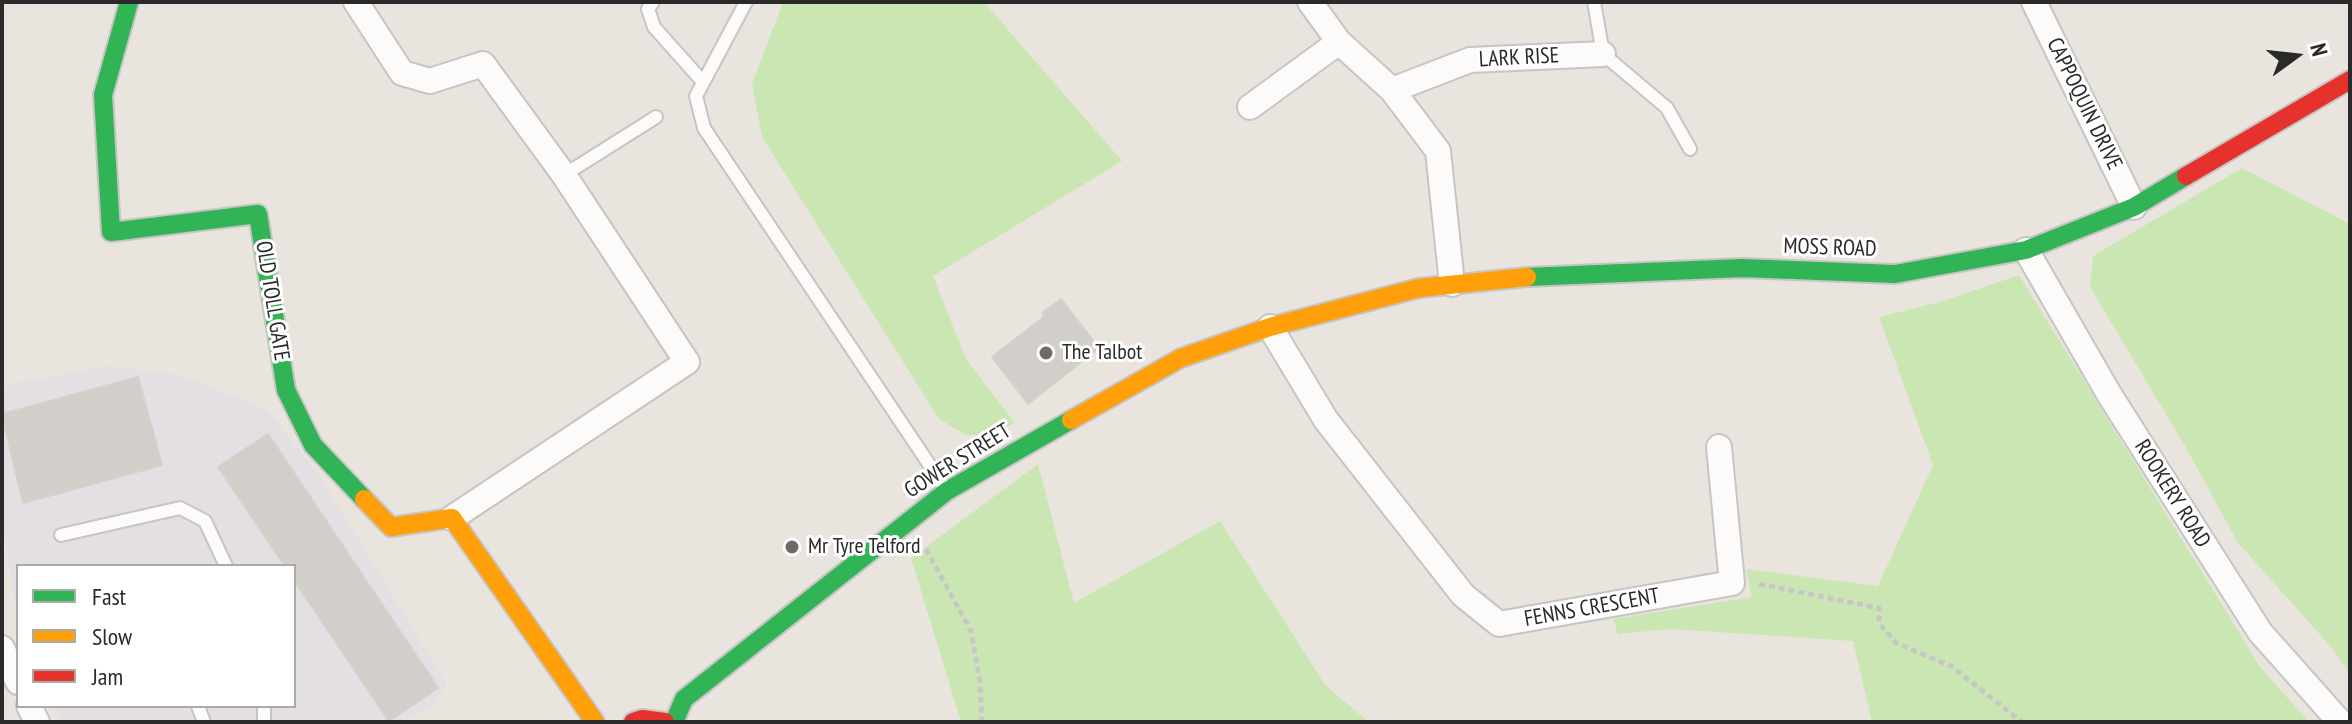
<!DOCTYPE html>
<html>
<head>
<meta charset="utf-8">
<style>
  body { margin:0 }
  #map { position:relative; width:2352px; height:724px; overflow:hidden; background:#eae4de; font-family:"PT Sans Narrow",sans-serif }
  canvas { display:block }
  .frame { position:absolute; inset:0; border:4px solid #2a2a2a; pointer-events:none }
  .legend { position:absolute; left:16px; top:564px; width:280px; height:144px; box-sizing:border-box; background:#fff; border:2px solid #aaa; margin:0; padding:10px 14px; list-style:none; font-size:24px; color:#2a2a2a }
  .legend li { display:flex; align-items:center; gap:16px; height:40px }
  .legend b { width:40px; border:2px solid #aaa }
  .north { position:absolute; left:2256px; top:16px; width:80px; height:80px; -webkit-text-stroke:6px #fff; paint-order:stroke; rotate:75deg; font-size:22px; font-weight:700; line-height:32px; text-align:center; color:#2a2a2a }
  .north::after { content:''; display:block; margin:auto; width:28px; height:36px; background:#2a2a2a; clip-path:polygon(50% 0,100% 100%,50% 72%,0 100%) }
</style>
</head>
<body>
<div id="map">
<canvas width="2352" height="724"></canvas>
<div class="frame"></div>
<ul class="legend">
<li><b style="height:10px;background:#30b455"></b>Fast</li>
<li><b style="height:10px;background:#ff9f0a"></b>Slow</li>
<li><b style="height:10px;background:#e5322d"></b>Jam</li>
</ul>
<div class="north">N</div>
</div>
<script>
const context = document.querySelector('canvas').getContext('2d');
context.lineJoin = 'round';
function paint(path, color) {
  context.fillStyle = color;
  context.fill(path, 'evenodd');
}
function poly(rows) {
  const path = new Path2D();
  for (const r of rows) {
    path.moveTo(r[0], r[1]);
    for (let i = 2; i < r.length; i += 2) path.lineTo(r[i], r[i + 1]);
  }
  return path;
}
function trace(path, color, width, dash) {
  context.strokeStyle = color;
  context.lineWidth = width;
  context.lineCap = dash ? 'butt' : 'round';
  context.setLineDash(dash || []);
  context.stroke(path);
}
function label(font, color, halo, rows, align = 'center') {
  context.font = font + ' "PT Sans Narrow",sans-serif';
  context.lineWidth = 6;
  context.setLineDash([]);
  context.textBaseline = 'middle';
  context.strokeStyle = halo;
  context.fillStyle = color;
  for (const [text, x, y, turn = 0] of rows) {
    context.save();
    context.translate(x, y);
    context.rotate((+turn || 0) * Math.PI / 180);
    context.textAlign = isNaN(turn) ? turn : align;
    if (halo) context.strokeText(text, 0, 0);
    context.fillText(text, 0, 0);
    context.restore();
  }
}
const industrial = poly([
  [106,366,180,375,268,411,323,481,447,685,430,708,403,722,62,722,55,706,294,706,294,566,18,566,18,617,2,523,2,386]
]);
const green = poly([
  [783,2,984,2,1122,161,933,276,966,359,1015,423,991,435,966,435,939,419,762,137,752,84],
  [2242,168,2350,224,2350,674,2333,649,2238,543,2188,451,2090,287,2093,256],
  [2019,275,2261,668,2309,722,1872,722,1853,641,1671,629,1618,634,1613,619,1752,597,1746,569,1878,586,1933,465,1879,317,1940,302],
  [1038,464,1074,603,1220,521,1326,686,1369,722,961,722,911,558]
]);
const building = poly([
  [1061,299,1099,348,1028,404,992,357,1045,316,1042,313,1061,299],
  [138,377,162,465,23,503,2,414,138,377],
  [268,434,438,688,389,721,294,580,294,566,285,566,218,467,268,434]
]);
const path = poly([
  [926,549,971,631,980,682,982,722],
  [1759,584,1879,608,1879,623,1896,643,1951,666,2022,722]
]);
const lane = poly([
  [653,2,648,9,654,27,703,82],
  [746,2,696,96,704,128,945,488],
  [1594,2,1603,54,1667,108,1690,149],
  [564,175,656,117],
  [61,535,180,508,205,521,226,566],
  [198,706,204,722],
  [264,722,264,706]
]);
const street = poly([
  [356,2,402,73,430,81,483,64,564,175,687,362,452,518],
  [1310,2,1339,42,1392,90,1438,151,1452,284],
  [2034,2,2134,207],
  [1392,90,1470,60,1603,54],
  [1250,107,1339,42],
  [2026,250,2109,394,2260,632,2340,722],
  [1270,327,1326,420,1463,595,1499,624,1732,583,1719,447],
  [2,648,18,682],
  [29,706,37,722]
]);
const fast = poly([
  [129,2,103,95,111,232,258,214,286,390,313,445,364,499],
  [1527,277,1742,268,1895,274,2026,250,2134,207,2186,176],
  [674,722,684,699,947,491,1071,420]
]);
const slow = poly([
  [1071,420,1181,358,1270,327,1419,288,1527,277],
  [364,499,391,527,452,518,595,722]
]);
const jam = poly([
  [2186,176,2350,80],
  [633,722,642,719,665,722]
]);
const markers = [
  [1046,353,8,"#6d6b69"],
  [792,547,8,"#6d6b69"]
];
const streetNames = [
  ["LARK RISE",1519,58,-3],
  ["CAPPOQUIN DRIVE",2084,104,64],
  ["MOSS ROAD",1830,248,2],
  ["OLD TOLL GATE",272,301,81],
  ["GOWER STREET",958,461,-32],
  ["ROOKERY ROAD",2172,494,58],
  ["FENNS CRESCENT",1592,608,-10]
];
const poiNames = [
  ["The Talbot",1062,353],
  ["Mr Tyre Telford",808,547]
];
paint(industrial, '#e3dfe2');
paint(green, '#cae7b3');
paint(building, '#d2ceca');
trace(building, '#d4d0ca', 2);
trace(lane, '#c6c4c4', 16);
trace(street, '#c6c4c4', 28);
trace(fast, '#c6c4c4', 22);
trace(slow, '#c6c4c4', 22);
trace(jam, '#c6c4c4', 22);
trace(path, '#c8c7c6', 5, [6, 4]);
trace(lane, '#fcfbfa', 12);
trace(street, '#fcfbfa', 24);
trace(fast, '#30b455', 18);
trace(slow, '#ff9f0a', 18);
trace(jam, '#e5322d', 18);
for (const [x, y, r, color] of markers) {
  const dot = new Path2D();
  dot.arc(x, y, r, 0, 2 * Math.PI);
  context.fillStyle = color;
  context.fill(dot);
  trace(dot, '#fff', 3);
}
label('22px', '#2a2a2a', '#fff', streetNames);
label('22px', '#2a2a2a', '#fff', poiNames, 'left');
</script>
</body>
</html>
